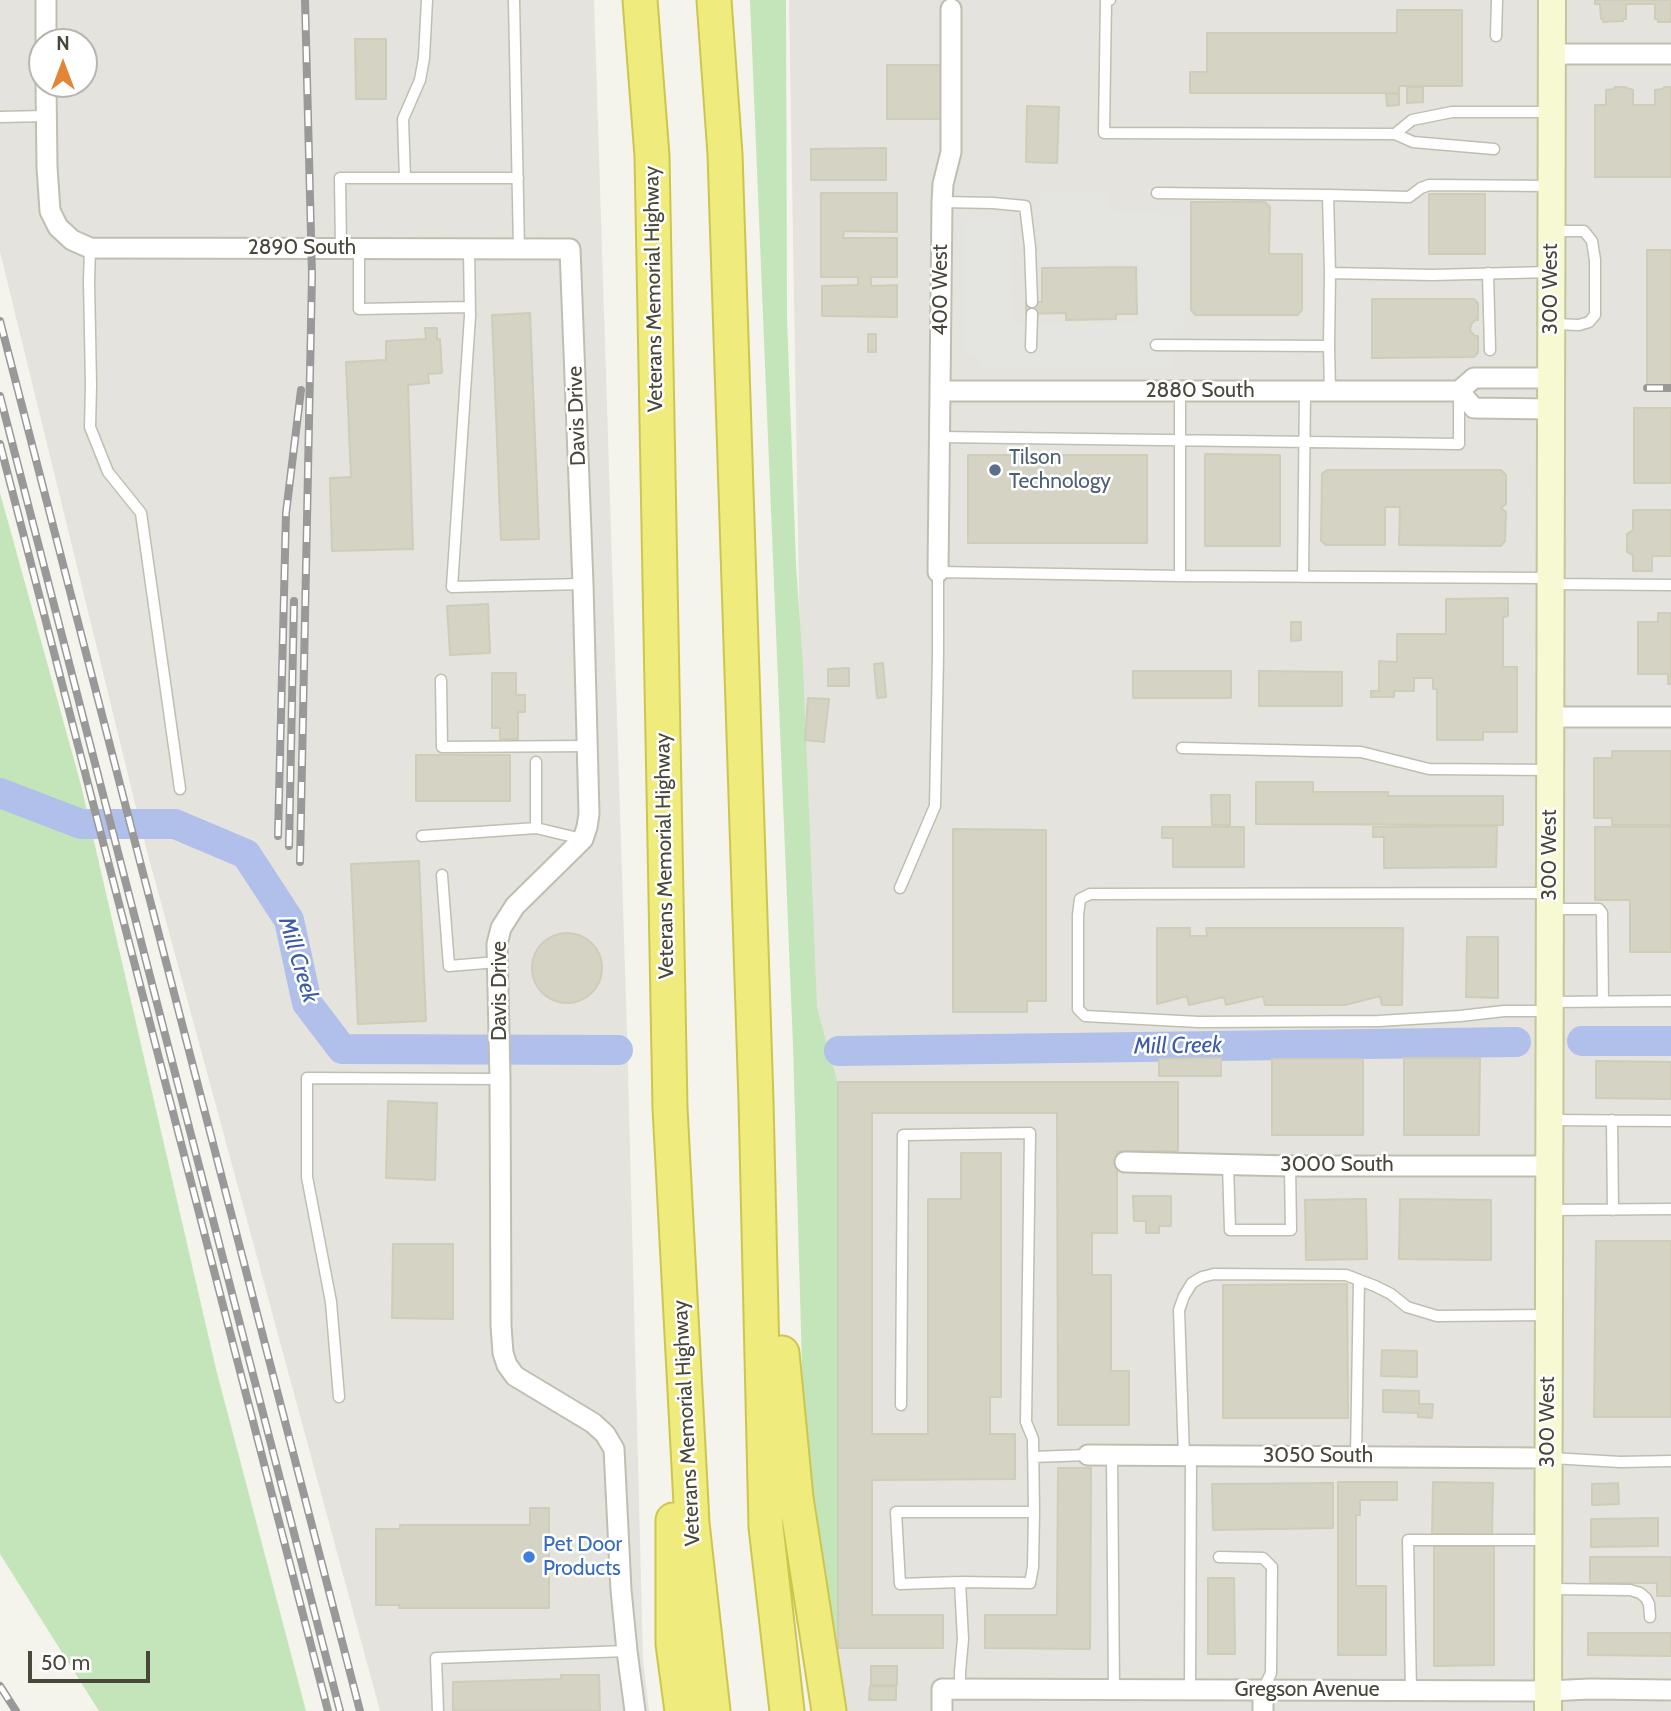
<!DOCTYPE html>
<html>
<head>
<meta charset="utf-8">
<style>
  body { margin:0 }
  #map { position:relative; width:1671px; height:1711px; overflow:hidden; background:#f4f4ec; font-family:Cabin,sans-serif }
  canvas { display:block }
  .north { position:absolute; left:28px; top:28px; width:70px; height:70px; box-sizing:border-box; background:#fff; border:2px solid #b6b5b0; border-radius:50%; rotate:0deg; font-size:19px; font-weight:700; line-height:28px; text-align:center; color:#48473a }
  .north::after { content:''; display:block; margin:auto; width:24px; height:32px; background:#e38535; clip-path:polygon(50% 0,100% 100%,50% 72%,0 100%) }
  .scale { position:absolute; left:28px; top:1651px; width:122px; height:32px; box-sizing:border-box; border:4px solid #48473a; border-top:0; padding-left:9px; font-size:21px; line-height:24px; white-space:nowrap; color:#48473a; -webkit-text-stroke:5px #fff; paint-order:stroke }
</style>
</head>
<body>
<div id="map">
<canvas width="1671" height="1711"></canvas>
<div class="north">N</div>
<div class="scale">50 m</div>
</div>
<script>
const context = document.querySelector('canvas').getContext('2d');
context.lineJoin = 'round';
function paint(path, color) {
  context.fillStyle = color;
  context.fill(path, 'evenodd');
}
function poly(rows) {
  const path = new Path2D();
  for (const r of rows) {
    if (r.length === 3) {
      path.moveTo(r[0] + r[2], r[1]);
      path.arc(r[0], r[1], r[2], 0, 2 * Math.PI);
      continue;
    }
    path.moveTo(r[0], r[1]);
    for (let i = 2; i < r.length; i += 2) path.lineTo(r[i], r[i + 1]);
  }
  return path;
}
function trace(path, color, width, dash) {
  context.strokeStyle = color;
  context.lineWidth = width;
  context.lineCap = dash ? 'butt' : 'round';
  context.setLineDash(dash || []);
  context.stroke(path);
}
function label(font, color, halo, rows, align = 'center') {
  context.font = font + ' Cabin,sans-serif';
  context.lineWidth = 5;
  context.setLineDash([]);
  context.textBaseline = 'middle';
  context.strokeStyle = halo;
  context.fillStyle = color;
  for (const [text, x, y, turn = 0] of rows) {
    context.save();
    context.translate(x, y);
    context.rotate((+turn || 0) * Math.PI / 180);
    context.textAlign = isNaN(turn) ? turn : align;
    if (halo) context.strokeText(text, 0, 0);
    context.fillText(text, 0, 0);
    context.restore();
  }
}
const industrial = poly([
  [0,0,594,0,627,1031,643,1659,649,1711,380,1711,144,840,0,252],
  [42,42,84,42,84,84,42,84],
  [789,0,1671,0,1671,1711,847,1711,830,1634,807,1071]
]);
const green = poly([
  [750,0,786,0,787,318,796,564,803,666,817,1008,837,1081,837,1648,835,1673,822,1595,803,1402,793,1045],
  [0,493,81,785,216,1369,306,1711,99,1711,0,1554]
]);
const parking = poly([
  [1040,192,1109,193,1110,211,1186,214,1185,329,1172,329,1174,368,981,367,981,356,966,354,966,218,1011,218,1013,325,1139,322,1139,265,1041,265]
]);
const river = poly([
  [0,793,81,824,175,824,246,854,289,920,307,1003,342,1049,618,1050],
  [1582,1041,1671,1041],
  [839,1051,1516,1042]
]);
const building = poly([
  [1595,0,1671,0,1671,22,1658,22,1658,19,1655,19,1655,4,1626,4,1626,19,1623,19,1623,21,1603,22,1603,19,1601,19,1600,4,1595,4,1595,0],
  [1397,10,1462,10,1462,86,1399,86,1399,93,1190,93,1190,72,1207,72,1207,33,1397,33,1397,10],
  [355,39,386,39,386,99,356,99,355,39],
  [887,65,942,65,942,119,887,119,887,65],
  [1407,87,1423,87,1423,102,1407,103,1407,87],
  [1615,87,1624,87,1633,90,1633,105,1655,105,1655,90,1663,89,1664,87,1671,87,1671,177,1595,177,1595,105,1606,105,1606,90,1614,89,1615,87],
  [1386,94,1399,94,1399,105,1387,106,1386,94],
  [1027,106,1059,107,1057,163,1026,162,1027,106],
  [886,148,886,180,811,180,811,149,886,148],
  [821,193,897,193,897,232,844,231,843,238,897,238,897,277,871,277,871,286,897,285,897,317,822,316,822,286,858,285,858,277,821,277,821,193],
  [1429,194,1485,194,1485,254,1429,254,1429,194],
  [1191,202,1265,202,1270,207,1269,254,1302,254,1302,310,1298,315,1195,315,1191,310,1191,202],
  [1647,250,1671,250,1671,385,1647,385,1647,250],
  [1136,267,1137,314,1116,314,1116,319,1066,320,1066,313,1026,314,1026,302,1042,302,1042,268,1136,267],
  [1372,299,1474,299,1478,303,1478,320,1475,320,1471,325,1470,331,1475,336,1478,336,1478,353,1474,357,1372,358,1372,299],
  [530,313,539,539,501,540,492,315,530,313],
  [425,328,437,328,437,340,440,339,442,373,428,374,429,383,408,385,413,549,332,551,330,478,351,477,346,362,386,360,386,341,426,339,425,328],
  [868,334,876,334,876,352,868,352,868,334],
  [1634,408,1671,408,1671,483,1634,483,1634,408],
  [1205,454,1280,455,1280,546,1205,546,1205,454],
  [968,455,1147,455,1147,543,968,543,968,455],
  [1327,470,1501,470,1506,475,1506,504,1501,508,1506,512,1505,541,1501,546,1399,545,1400,507,1385,507,1385,545,1326,545,1321,541,1322,474,1327,470],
  [1633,510,1671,510,1671,556,1652,556,1652,571,1633,571,1633,555,1627,552,1627,534,1633,530,1633,510],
  [1508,598,1508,616,1503,617,1503,667,1517,667,1517,732,1483,732,1483,740,1437,740,1437,689,1433,689,1433,678,1414,678,1414,691,1394,691,1394,697,1371,697,1371,691,1379,691,1379,661,1397,662,1397,634,1446,634,1446,599,1508,598],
  [488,604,490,653,450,655,447,606,488,604],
  [1658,613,1671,613,1671,684,1668,684,1668,674,1638,674,1638,622,1658,622,1658,613],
  [1291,622,1301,622,1301,640,1291,641,1291,622],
  [883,663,886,697,877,698,874,664,883,663],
  [849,668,849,686,828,686,828,669,849,668],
  [1133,671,1231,671,1231,698,1133,698,1133,671],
  [1259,671,1342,672,1342,706,1259,706,1259,671],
  [492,673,516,673,516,695,525,695,525,712,518,712,518,739,500,739,500,728,492,728,492,673],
  [808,698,829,699,824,742,805,740,808,698],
  [1612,751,1671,751,1671,825,1612,825,1612,818,1594,818,1594,758,1612,758,1612,751],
  [416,755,510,755,510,801,416,801,416,755],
  [1256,782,1313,782,1313,792,1388,792,1388,796,1503,796,1503,825,1256,824,1256,782],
  [1211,795,1230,795,1230,825,1212,825,1211,795],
  [1497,826,1496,867,1384,868,1384,837,1373,837,1373,827,1497,826],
  [1162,827,1244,827,1244,867,1173,867,1173,838,1162,838,1162,827],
  [1595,827,1671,827,1671,952,1630,952,1630,900,1595,900,1595,827],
  [953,829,1046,830,1046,1001,1027,1001,1027,1012,953,1012,953,829],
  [419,861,426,1021,358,1024,351,864,419,861],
  [1157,928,1190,928,1190,936,1207,936,1206,928,1403,928,1402,1005,1382,1005,1380,996,1345,1005,1265,1005,1263,996,1226,1005,1224,997,1189,1005,1187,996,1157,1004,1157,928],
  [567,968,35],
  [1467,937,1498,937,1498,998,1466,997,1467,937],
  [1221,1058,1221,1076,1159,1076,1159,1059,1221,1058],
  [1404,1058,1480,1058,1479,1135,1404,1135,1404,1058],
  [1272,1059,1363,1059,1363,1135,1272,1135,1272,1059],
  [1596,1061,1671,1062,1671,1099,1596,1098,1596,1061],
  [838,1082,1178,1082,1178,1151,1117,1151,1117,1233,1092,1233,1092,1275,1111,1275,1111,1371,1129,1371,1129,1425,1058,1425,1057,1113,872,1113,872,1434,928,1434,928,1199,961,1199,961,1153,1001,1153,1001,1397,990,1397,990,1434,1015,1434,1015,1479,872,1480,872,1615,943,1615,943,1648,838,1648,838,1082],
  [388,1101,437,1103,435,1180,386,1178,388,1101],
  [1133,1196,1171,1196,1171,1226,1159,1226,1159,1233,1146,1233,1146,1221,1134,1221,1133,1196],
  [1366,1199,1367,1259,1306,1260,1305,1200,1366,1199],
  [1400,1199,1491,1200,1491,1260,1399,1259,1400,1199],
  [1596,1241,1671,1241,1671,1417,1594,1417,1596,1241],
  [393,1244,453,1244,453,1319,392,1318,393,1244],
  [1347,1284,1348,1418,1223,1418,1223,1285,1347,1284],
  [1382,1350,1417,1351,1417,1377,1381,1376,1382,1350],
  [1383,1390,1419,1391,1419,1404,1433,1404,1432,1418,1418,1417,1418,1413,1383,1412,1383,1390],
  [1058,1468,1091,1468,1090,1649,985,1648,985,1615,1057,1615,1058,1468],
  [1338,1482,1397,1482,1397,1500,1360,1500,1360,1515,1356,1515,1356,1586,1386,1586,1386,1655,1338,1655,1338,1482],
  [1433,1482,1493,1483,1492,1535,1432,1534,1433,1482],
  [1333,1483,1333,1528,1213,1530,1212,1484,1333,1483],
  [1618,1483,1619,1504,1592,1505,1592,1484,1618,1483],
  [530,1508,549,1508,549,1608,399,1608,399,1605,376,1605,376,1529,400,1529,400,1525,530,1525,530,1508],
  [1658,1518,1658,1546,1591,1547,1591,1519,1658,1518],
  [1434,1546,1494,1546,1494,1665,1434,1666,1434,1546],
  [1590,1557,1671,1557,1671,1596,1657,1596,1657,1583,1590,1583,1590,1557],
  [1208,1578,1234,1578,1235,1654,1208,1654,1208,1578],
  [1588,1633,1671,1633,1671,1656,1588,1655,1588,1633],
  [871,1666,897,1666,897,1685,871,1685,871,1666],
  [561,1675,599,1675,600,1711,453,1711,453,1682,561,1679,561,1675],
  [870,1686,896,1686,896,1700,869,1700,870,1686]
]);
const lane = poly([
  [514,0,519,249],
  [1110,0,1106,0,1104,133,1395,134,1412,120,1452,112,1550,112],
  [1496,36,1497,0],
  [0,117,45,116],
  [1395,134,1413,142,1494,149],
  [405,178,518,178],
  [1157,193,1328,195,1330,273],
  [1328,195,1409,197,1421,188,1429,185,1552,186],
  [942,202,993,203,1025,206,1030,247,1032,302],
  [1552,231,1584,231,1592,241,1595,260,1595,315,1589,322,1579,325,1554,324],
  [90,248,89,281,91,385,90,427,108,472,141,513,180,789],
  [341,249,340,178,405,178,403,119,420,80,424,58,427,0],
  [359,249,359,309,469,307],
  [469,249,470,316,452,587,583,584],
  [1488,273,1490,350],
  [1156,345,1329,346],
  [1031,347,1032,314],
  [1330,391,1329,346,1330,273,1432,275,1551,272],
  [940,437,1459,444,1459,395],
  [1180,576,1180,391],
  [1303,577,1305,391],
  [1551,584,1671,585],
  [441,680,442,747,587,746],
  [1182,748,1361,752,1429,769,1550,770],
  [536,762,536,828,582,839],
  [422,836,536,828],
  [442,875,449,966,497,962],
  [900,888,935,806,938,656,938,572,1180,576,1550,578],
  [1550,893,1090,894,1080,899,1078,915,1078,1009,1085,1016,1199,1022,1379,1021,1460,1016,1504,1011,1550,1011],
  [1553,909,1599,909,1602,913,1603,1002],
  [1550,1002,1671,1001],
  [1553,1120,1671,1121],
  [1612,1120,1613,1210],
  [1228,1164,1230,1230,1291,1230,1290,1166],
  [1549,1210,1671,1209],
  [339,1397,331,1302,307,1177,307,1078,500,1079],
  [901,1405,903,1135,1030,1133,1026,1422,1033,1439,1034,1512,1033,1567,1030,1583,960,1582,900,1584,896,1512,1034,1512],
  [1112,1455,1114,1690],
  [1184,1456,1179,1310,1184,1296,1192,1283,1202,1277,1214,1274,1346,1275,1375,1286,1391,1294,1407,1307,1437,1316,1548,1315],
  [1033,1457,1088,1455],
  [1356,1457,1359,1280],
  [1552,1458,1620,1462,1671,1461],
  [1219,1557,1263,1558,1272,1567,1271,1673,1263,1690],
  [960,1582,963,1639,960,1672,960,1689],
  [1551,1589,1630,1590,1640,1593,1646,1598,1649,1604,1650,1617],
  [1190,1690,1191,1456],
  [1411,1690,1408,1540,1547,1540],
  [438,1711,436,1658,627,1651]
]);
const street = poly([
  [46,0,46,42],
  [1552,54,1671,54],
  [46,84,47,167,50,211,58,227,72,240,90,248,570,249,583,584,589,814,587,827,583,839,515,906,501,928,497,944,500,1079,501,1326,503,1353,507,1365,515,1376,593,1423,605,1434,614,1449,621,1590,627,1651,635,1711],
  [941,391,1459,391,1474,378,1551,378],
  [1459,391,1474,408,1551,409],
  [938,572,942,202,943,184,951,152,951,9],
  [1550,717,1671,717],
  [1125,1162,1290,1166,1549,1166],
  [1088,1455,1548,1458],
  [942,1711,942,1689,1548,1691,1590,1689,1671,1690],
  [1263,1711,1263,1690]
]);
const secondary = poly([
  [1548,1711,1552,0]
]);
const highway = poly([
  [640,0,652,156,670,1108,692,1523,713,1711],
  [714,0,725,154,756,1101,766,1527,787,1711],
  [782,1353,796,1498,829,1711],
  [673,1520,673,1644,682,1711]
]);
const rail = poly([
  [0,321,360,1711],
  [1647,388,1671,388],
  [0,396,340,1711],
  [0,444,328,1711],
  [278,836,286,513,301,390],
  [289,846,294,601],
  [300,862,312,275,305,0],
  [0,1686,16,1711]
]);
const markers = [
  [995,470,7,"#5c6f8a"],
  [529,1557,7,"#3f7fe0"]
];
const streetNames = [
  ["2890 South",302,248],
  ["Veterans Memorial Highway",654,289,-91],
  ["300 West",1551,289,-90],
  ["400 West",941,290,-90],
  ["2880 South",1200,391],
  ["Davis Drive",577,416,-92],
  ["300 West",1550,855,-90],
  ["Veterans Memorial Highway",665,856,-91],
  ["Davis Drive",500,991,-90],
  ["3000 South",1337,1165],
  ["300 West",1548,1422,-90],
  ["Veterans Memorial Highway",687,1423,-93],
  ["3050 South",1318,1456],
  ["Gregson Avenue",1307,1690]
];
const serviceNames = [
  ["Tilson",1009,458],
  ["Technology",1009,482]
];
const shopNames = [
  ["Pet Door",543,1545],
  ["Products",543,1569]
];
const waterNames = [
  ["Mill Creek",298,960,73],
  ["Mill Creek",1178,1046,-1]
];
paint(industrial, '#e4e3dd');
paint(green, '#c4e4ba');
paint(parking, '#e4e4e0');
trace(river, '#b0c0ea', 30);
paint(building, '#d5d3c3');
trace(building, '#cfcdb7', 2);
trace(lane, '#bfbfb0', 13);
trace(street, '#bfbfb0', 23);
trace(secondary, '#c4c69a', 30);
trace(highway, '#cdc64e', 37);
trace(lane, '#fff', 10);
trace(street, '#fff', 19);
trace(secondary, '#f7f9d2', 26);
trace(highway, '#efec7d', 33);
trace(rail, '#999', 8);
trace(rail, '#fff', 5, [16]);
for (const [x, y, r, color] of markers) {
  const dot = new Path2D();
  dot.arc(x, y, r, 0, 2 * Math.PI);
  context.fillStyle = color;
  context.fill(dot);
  trace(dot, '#fff', 2.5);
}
label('21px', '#48473a', '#fff', streetNames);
label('21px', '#4e5e75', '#fff', serviceNames, 'left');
label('21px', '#366cbe', '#fff', shopNames, 'left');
label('italic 23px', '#3e5ba9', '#fff', waterNames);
</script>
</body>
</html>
